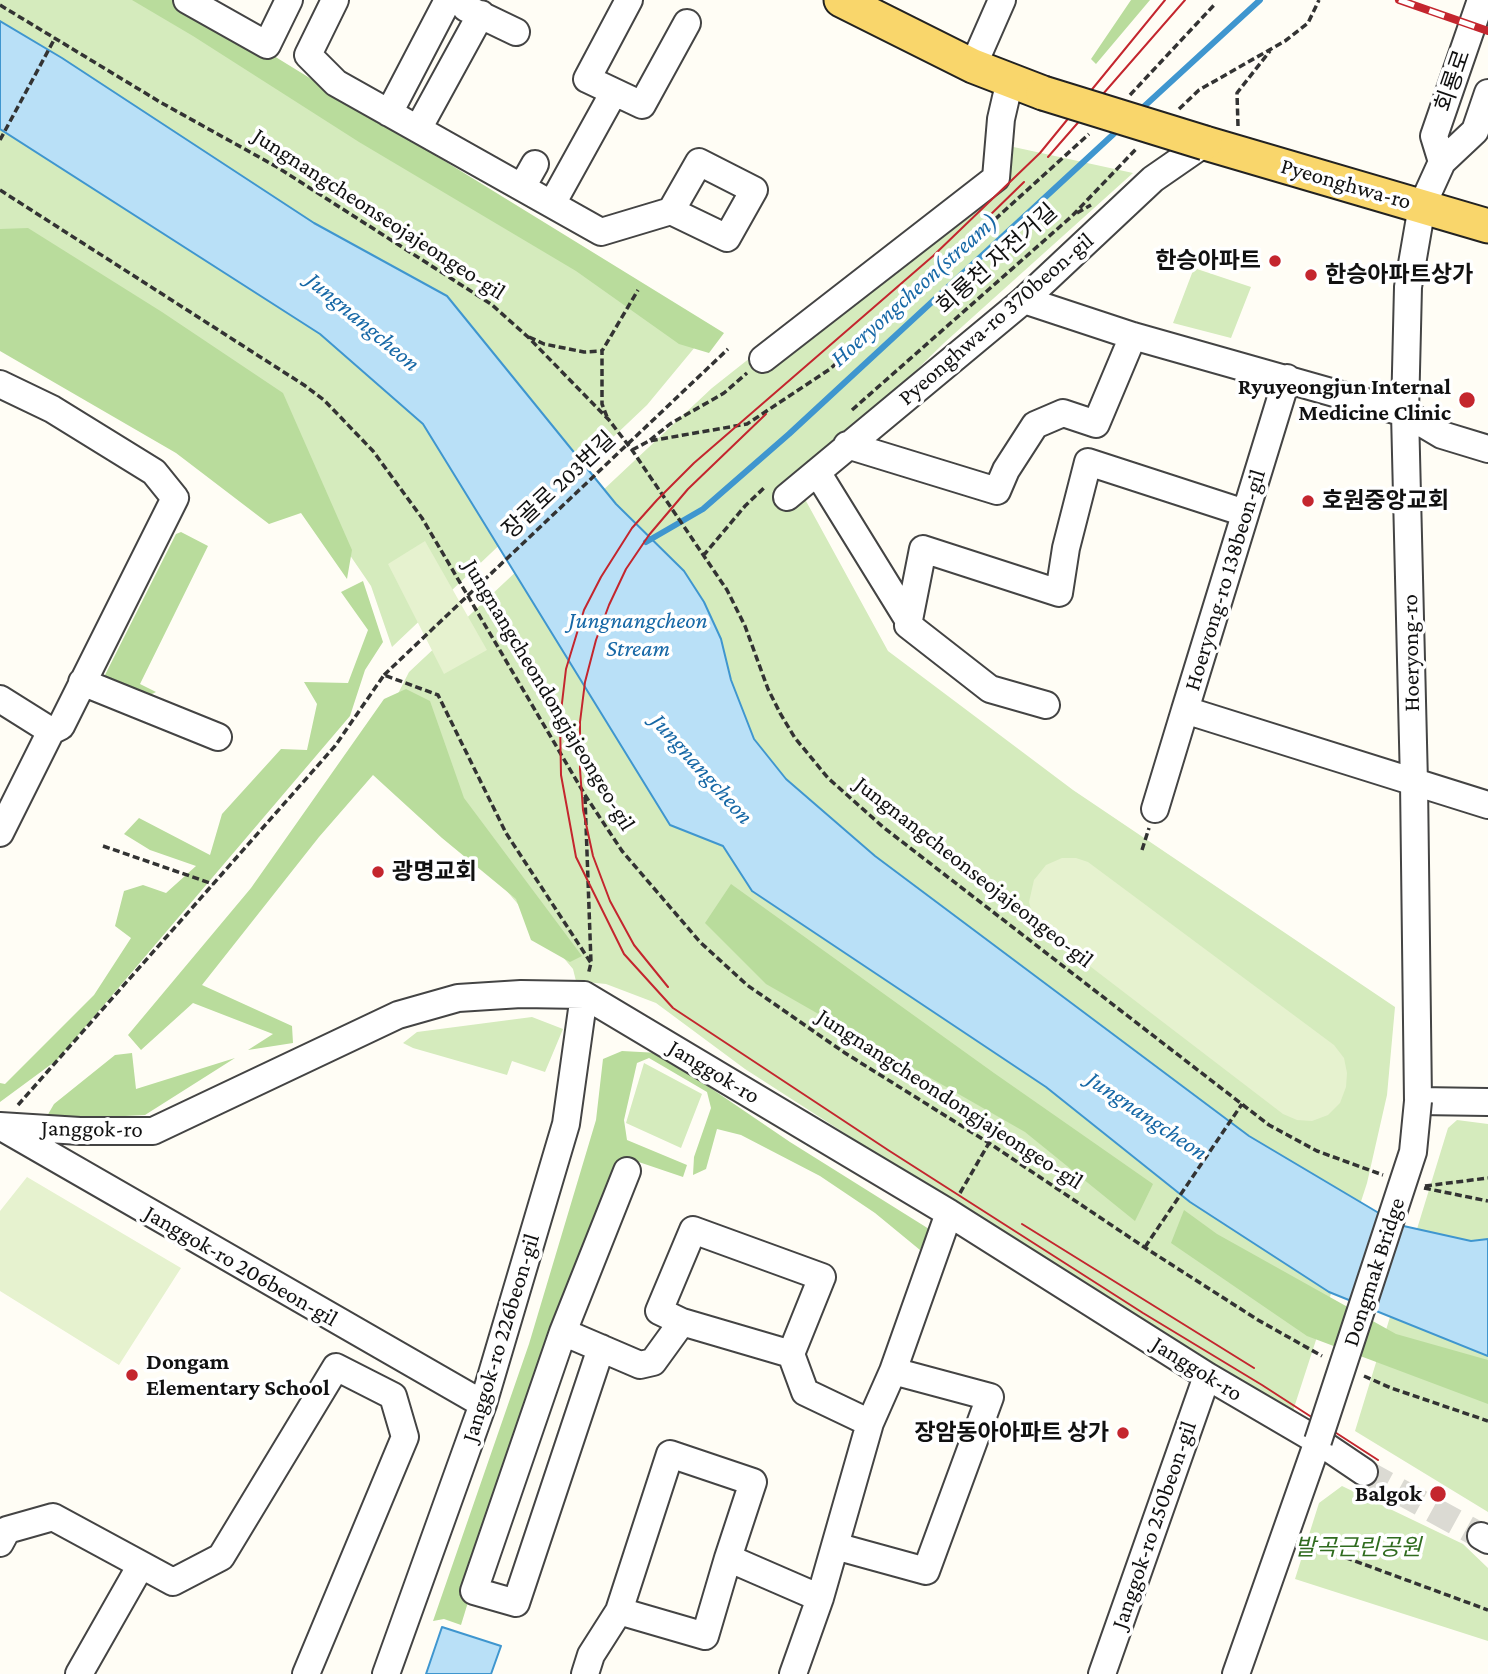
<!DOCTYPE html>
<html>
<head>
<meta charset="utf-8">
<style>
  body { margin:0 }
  canvas { display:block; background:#fffdf5 }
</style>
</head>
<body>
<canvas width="1488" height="1674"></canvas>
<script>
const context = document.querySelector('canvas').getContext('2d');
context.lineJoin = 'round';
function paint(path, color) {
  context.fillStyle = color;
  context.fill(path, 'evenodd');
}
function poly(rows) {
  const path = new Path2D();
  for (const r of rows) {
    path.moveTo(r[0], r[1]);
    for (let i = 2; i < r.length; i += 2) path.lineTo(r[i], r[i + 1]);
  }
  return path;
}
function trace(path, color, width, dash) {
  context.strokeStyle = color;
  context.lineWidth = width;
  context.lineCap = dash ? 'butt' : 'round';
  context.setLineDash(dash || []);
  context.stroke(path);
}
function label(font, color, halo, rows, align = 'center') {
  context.font = font + ' "Crimson Pro","Noto Sans KR",serif';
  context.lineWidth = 7;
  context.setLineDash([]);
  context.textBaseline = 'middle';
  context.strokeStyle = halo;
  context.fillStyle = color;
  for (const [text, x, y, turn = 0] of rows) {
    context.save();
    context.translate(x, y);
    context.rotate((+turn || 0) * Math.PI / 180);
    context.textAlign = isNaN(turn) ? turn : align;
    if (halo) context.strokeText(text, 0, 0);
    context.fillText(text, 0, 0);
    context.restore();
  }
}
const green = poly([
  [0,0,153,0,700,341,647,405,392,647,371,586,289,466,0,293],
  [1009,146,1133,173,944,343,828,457,806,501,888,651,1073,790,1395,1007,1387,1095,1367,1183,1290,1420,745,1069,656,1003,606,984,576,981,573,969,376,737,409,672,712,388,971,183],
  [1194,268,1251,287,1231,338,1173,323],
  [532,1017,563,1029,545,1072,512,1061,507,1075,413,1048,403,1043,417,1032],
  [644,1063,702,1094,681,1148,626,1123],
  [1457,1120,1488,1124,1488,1512,1355,1431,1448,1128],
  [1342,1486,1463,1544,1488,1568,1488,1641,1295,1579,1319,1503]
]);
const forest = poly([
  [132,0,183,0,724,333,709,353,679,344,576,271,359,142,193,36],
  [1131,0,1150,0,1096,64,1091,59],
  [28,228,162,312,283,393,352,550,347,579,301,513,269,524,176,453,0,351,0,229],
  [181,532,208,546,140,684,156,692,150,695,141,691,135,693,108,682,105,675,176,534],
  [363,581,383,642,365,670,350,716,57,1060,0,1102,0,1083,5,1084,94,995,131,938,115,926,124,891,143,885,166,893,196,866,150,850,124,834,139,818,210,855,222,814,281,749,307,750,317,704,304,682,348,683,368,630,341,592],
  [406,689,430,701,464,798,582,956,570,962,531,940,516,899,442,838,373,775,319,837,202,985,292,1026,293,1043,248,1050,273,1034,193,1003,141,1050,128,1035,251,888,384,699],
  [731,884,994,1073,1153,1184,1135,1221,1025,1132,766,984,705,923],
  [622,1051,659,1053,790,1142,929,1229,920,1250,875,1213,820,1176,741,1135,717,1129,706,1169,693,1175,694,1157,711,1108,707,1092,649,1058,637,1063,624,1120,627,1140,687,1165,683,1177,624,1157,515,1449,461,1625,444,1619,433,1621,529,1344,596,1120,603,1059],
  [132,1053,136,1089,235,1058,145,1115,85,1118,47,1116,54,1104,115,1055],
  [1184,1210,1217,1234,1396,1334,1488,1360,1488,1404,1307,1336,1171,1243]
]);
const pitch = poly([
  [425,541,487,650,444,674,388,564],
  [1062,858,1076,858,1088,862,1334,1045,1344,1058,1347,1073,1346,1087,1340,1103,1328,1115,1312,1121,1297,1120,1283,1114,1044,931,1032,913,1029,902,1034,880,1046,865],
  [27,1177,181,1268,119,1365,0,1291,0,1211]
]);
const water = poly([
  [0,21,62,58,314,223,447,296,616,504,684,571,704,602,721,639,731,680,754,739,786,779,875,856,1249,1136,1399,1225,1471,1241,1488,1239,1488,1356,1329,1292,1190,1202,1046,1087,752,891,723,846,670,825,423,424,320,334,0,129,0,21],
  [442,1627,501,1646,491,1674,426,1674,442,1627]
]);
const stream = poly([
  [1138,112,1260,0],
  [646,542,703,509,789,434,1119,129]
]);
const minorTunnel = poly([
  [1364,1472,1481,1536]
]);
const path = poly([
  [0,5,160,102,277,167,491,304,528,337,609,420,632,450,727,590,745,626,768,689,780,713,795,738,828,778,883,827,1269,1125,1317,1151,1383,1175],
  [1130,95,1215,4],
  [1179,109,1199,90,1285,41,1308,23,1319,0],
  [1238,126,1237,93,1270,51],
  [0,140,55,38],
  [0,190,304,385,324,400,373,451,422,518,585,795,622,851,700,942,747,985,845,1053,989,1143,1144,1247,1258,1320,1322,1356],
  [1077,213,1091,205],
  [529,337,544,344,584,352,602,351],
  [852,410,1072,216,1137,148],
  [607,417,602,404,602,351,638,290],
  [650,440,670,424,724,393,747,373],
  [632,450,649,441,747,424,830,369,1089,134],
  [703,556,745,506,765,487],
  [585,797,591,963,588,975],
  [103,846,213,884],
  [1142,850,1149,828],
  [18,1105,335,746,384,675,438,695,506,833,591,963],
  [1425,1186,1488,1178],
  [1424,1188,1488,1201],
  [960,1193,989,1143],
  [1145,1247,1242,1104],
  [1364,1376,1391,1388,1488,1421],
  [1306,1543,1488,1610]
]);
const minor = poly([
  [187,0,267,45,289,0],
  [335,0,308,55,336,83,601,232,671,211,727,238,754,190,699,162,671,211],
  [629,0,587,79,642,105,687,23],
  [466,8,516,32],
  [973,66,1002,0],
  [1488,93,1475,131,1442,162,1422,206,1408,287,1405,413,1414,783,1418,1101,1488,1102],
  [389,113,448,0],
  [418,129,481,14],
  [1442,162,1434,136,1481,0],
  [522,187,535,164],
  [552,204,614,92],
  [1024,300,1133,336,1405,413,1442,435,1488,449],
  [763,359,996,178,1001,119,1010,80],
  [1287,378,1185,710,1488,805],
  [0,384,52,409,154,472,175,498,61,726,51,731],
  [847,445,997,491,1006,470,1035,425,1063,413,1096,424,1133,336],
  [817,472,909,621],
  [787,497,1024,300,1153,179,1205,143],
  [82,682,218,737],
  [0,699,51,731,0,833],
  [1046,705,990,689,908,625,923,549,1059,593,1066,548,1088,462,1245,513],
  [1155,809,1185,710],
  [0,1126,80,1131,153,1131,398,1015,458,998,521,994,584,995,949,1213,1207,1376,1318,1441,1364,1472],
  [5,1129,483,1404],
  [682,1322,791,1354],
  [563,1332,640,1365,653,1362,682,1322,659,1311,693,1230,822,1277,791,1354,805,1392,870,1423],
  [601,1348,516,1603,474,1591,563,1332,627,1171],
  [1481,1536,1488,1540],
  [0,1543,7,1530,53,1517,173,1582,221,1557,336,1367,393,1396,405,1437,306,1674],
  [835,1546,926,1571,990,1397,893,1371],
  [728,1558,705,1636,619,1611,670,1454,753,1482,728,1558,820,1598],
  [79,1674,141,1565],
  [386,1674,483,1404,566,1124,584,995],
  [585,1674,591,1655,619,1611],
  [793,1674,820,1598,870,1423,893,1371,949,1213],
  [1102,1674,1207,1376],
  [1236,1674,1318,1441]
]);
const major = poly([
  [841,0,973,66,1043,93],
  [1205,143,1488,226]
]);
const tram = poly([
  [1165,0,1040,153,933,256,694,463,657,500,632,528,601,577,584,610,566,669,560,720,561,775,576,857,624,954,673,1008,888,1150,1143,1313,1262,1385,1378,1460],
  [1048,157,1185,0],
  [986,219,1024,182],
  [668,987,634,945,610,901,593,856,583,810,580,769,580,722,585,682,596,640,609,605,626,569,649,535,688,489,766,414],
  [1022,1224,1254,1368]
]);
const rail = poly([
  [1399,0,1488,31]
]);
const pathBridge = poly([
  [384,675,728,349]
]);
const minorBridge = poly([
  [1318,1441,1413,1152,1418,1101]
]);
const majorBridge = poly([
  [1043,93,1205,143]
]);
const markers = [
  [1275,261,7,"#c4262e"],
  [1311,275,7,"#c4262e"],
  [1467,400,9,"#c4262e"],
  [1308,501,7,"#c4262e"],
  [378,872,7,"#c4262e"],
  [132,1375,7,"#c4262e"],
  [1123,1433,7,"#c4262e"],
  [1438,1494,9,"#c4262e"]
];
const streetNames = [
  ["회룡로",1453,81,-71],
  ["Pyeonghwa-ro",1346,184,16],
  ["Jungnangcheonseojajeongeo-gil",379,214,33],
  ["회룡천 자전거길",997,259,-42],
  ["Pyeonghwa-ro 370beon-gil",996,319,-41],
  ["장골로 203번길",559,485,-43],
  ["Hoeryong-ro 138beon-gil",1225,580,-73],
  ["Hoeryong-ro",1411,653,-91],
  ["Jungnangcheondongjajeongeo-gil",549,695,59],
  ["Jungnangcheonseojajeongeo-gil",974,872,38],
  ["Janggok-ro",714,1072,31],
  ["Jungnangcheondongjajeongeo-gil",950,1099,33],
  ["Janggok-ro",92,1129,1],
  ["Janggok-ro 206beon-gil",241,1266,30],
  ["Dongmak Bridge",1374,1272,-72],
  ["Janggok-ro 226beon-gil",501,1338,-73],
  ["Janggok-ro",1197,1369,32],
  ["Janggok-ro 250beon-gil",1154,1525,-71]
];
const poiNames = [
  ["한승아파트",1261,261],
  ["한승아파트상가",1325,275,"left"],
  ["Ryuyeongjun Internal",1451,387],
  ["Medicine Clinic",1451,413],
  ["호원중앙교회",1322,501,"left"],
  ["광명교회",392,872,"left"],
  ["Dongam",146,1362,"left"],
  ["Elementary School",146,1388,"left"],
  ["장암동아아파트 상가",1109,1433],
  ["Balgok",1422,1494]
];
const parkNames = [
  ["발곡근린공원",1358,1548]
];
const waterNames = [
  ["Hoeryongcheon(stream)",914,290,-42],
  ["Jungnangcheon",363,322,40],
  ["Jungnangcheon",638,621],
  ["Stream",638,649],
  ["Jungnangcheon",702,769,48],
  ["Jungnangcheon",1147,1116,34]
];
paint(green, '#d5ebbd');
paint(forest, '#b9dc9c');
paint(pitch, '#e6f2cf');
paint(water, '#b9e0f7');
trace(water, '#3f96cf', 2);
trace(stream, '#3f96cf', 6);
trace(minorTunnel, '#dbdad3', 26, [26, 13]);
trace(minor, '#444', 30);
trace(major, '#222', 37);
trace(path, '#333', 3.5, [7, 3.5]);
trace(minor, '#fff', 26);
trace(major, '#f9d66b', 33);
trace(tram, '#c4262e', 2);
trace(rail, '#c4262e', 8);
trace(rail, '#fff', 5, [16]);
trace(minorBridge, '#444', 30, []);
trace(majorBridge, '#222', 37, []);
trace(pathBridge, '#333', 3.5, [7, 3.5]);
trace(minorBridge, '#fff', 26);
trace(majorBridge, '#f9d66b', 33);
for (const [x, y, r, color] of markers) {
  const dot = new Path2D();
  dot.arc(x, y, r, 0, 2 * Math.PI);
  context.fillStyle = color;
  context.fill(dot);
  trace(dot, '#fff', 2.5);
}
label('23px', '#111', '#fff', streetNames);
label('bold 23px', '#111', '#fff', poiNames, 'right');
label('italic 23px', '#2f6b1f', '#fff', parkNames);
label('italic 24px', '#1768a6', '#fff', waterNames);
</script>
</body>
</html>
